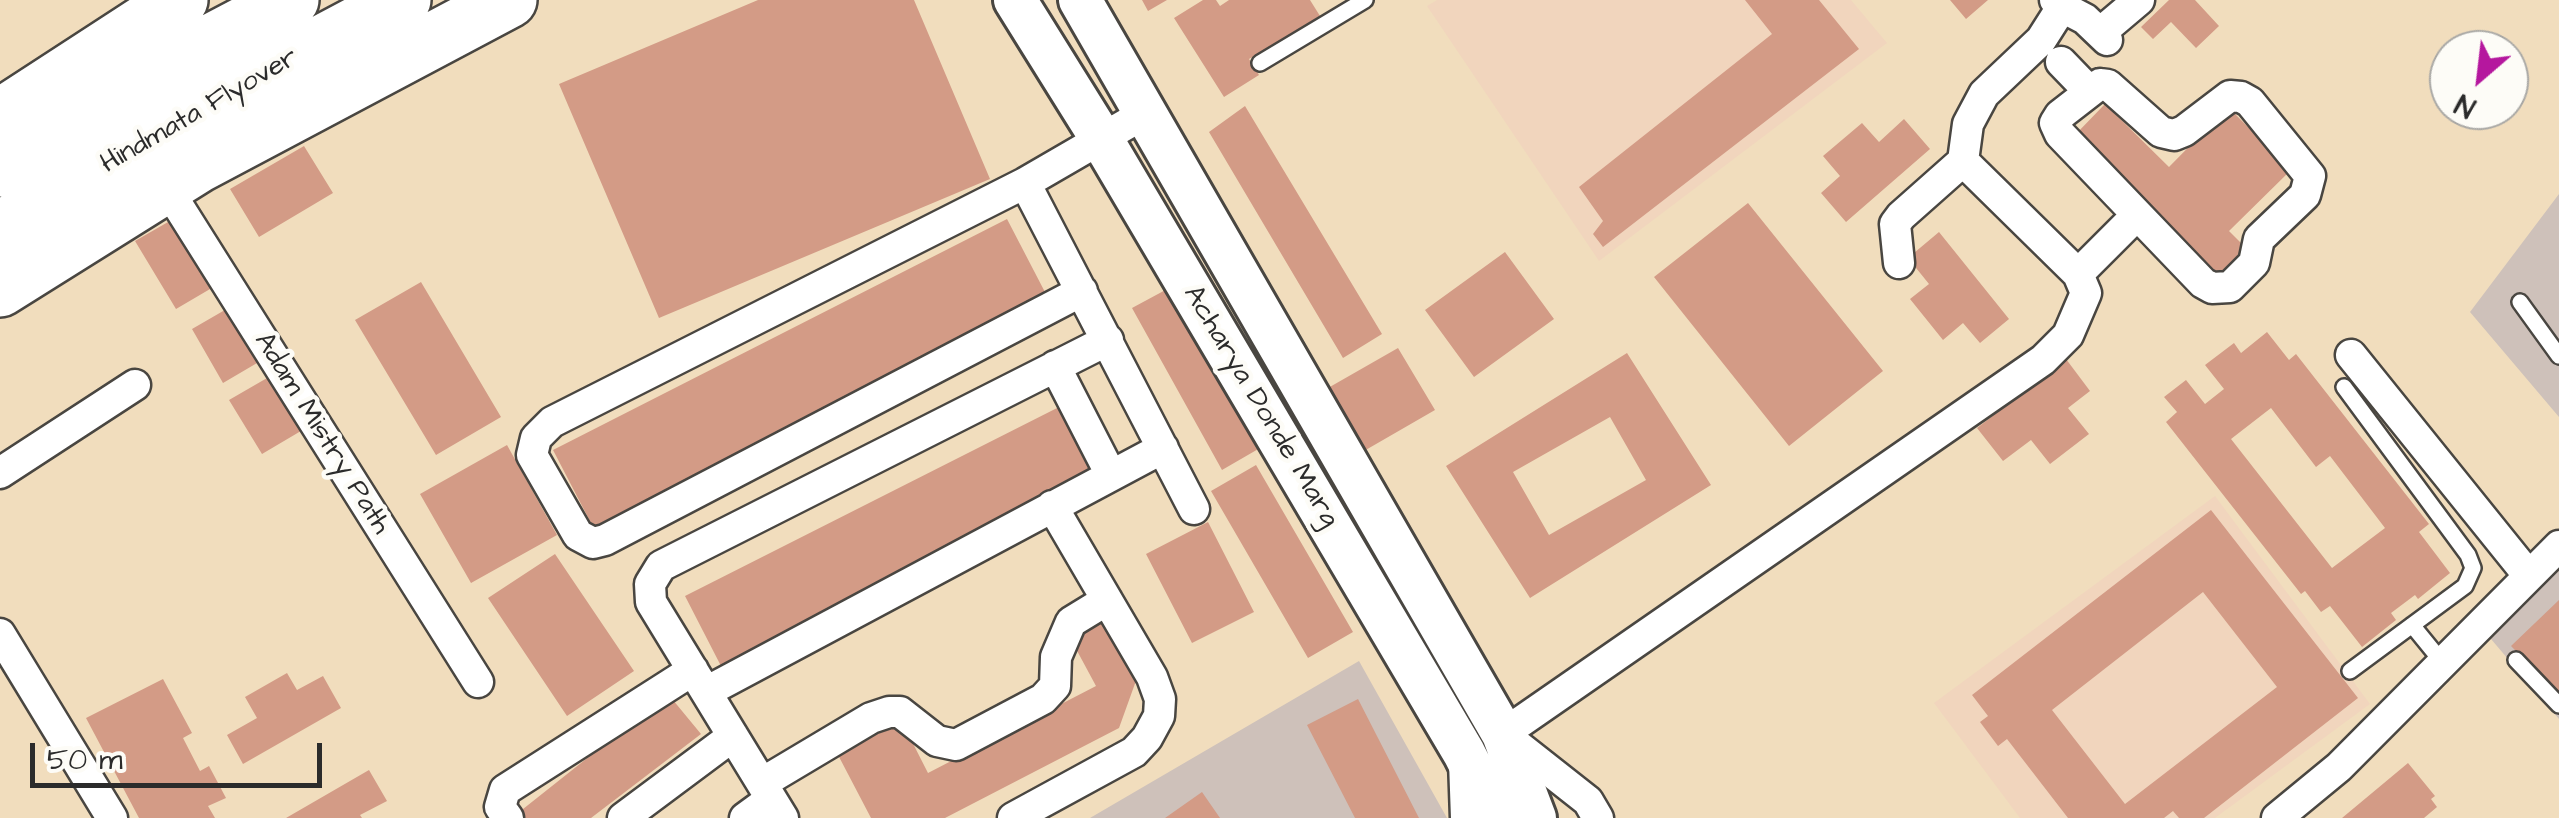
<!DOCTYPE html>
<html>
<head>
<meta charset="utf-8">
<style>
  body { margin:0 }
  #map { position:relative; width:2559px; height:818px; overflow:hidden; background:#f1ddbd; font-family:"Architects Daughter",sans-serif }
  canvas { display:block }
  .north { position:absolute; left:2429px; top:30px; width:100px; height:100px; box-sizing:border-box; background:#fdfcf7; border:2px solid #a9a8a5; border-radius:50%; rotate:208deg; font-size:28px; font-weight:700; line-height:40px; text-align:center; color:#2b2b2b }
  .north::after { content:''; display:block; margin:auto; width:35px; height:45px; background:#b5179e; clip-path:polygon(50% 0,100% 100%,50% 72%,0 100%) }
  .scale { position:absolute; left:30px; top:743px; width:292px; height:45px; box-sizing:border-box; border:5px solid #2b2b2b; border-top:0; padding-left:12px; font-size:30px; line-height:35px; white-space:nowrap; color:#2b2b2b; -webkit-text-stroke:8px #fdfcf7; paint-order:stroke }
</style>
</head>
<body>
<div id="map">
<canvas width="2559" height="818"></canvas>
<div class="north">N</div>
<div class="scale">50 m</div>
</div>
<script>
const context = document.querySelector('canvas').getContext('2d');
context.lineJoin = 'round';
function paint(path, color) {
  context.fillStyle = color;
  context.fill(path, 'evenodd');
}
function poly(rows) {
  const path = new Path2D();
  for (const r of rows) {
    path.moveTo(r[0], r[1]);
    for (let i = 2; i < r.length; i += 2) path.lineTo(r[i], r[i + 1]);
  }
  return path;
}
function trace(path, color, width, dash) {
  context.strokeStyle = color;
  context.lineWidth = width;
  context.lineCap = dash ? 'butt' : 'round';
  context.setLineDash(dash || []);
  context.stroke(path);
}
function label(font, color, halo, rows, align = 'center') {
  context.font = font + ' "Architects Daughter",sans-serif';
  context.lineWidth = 9;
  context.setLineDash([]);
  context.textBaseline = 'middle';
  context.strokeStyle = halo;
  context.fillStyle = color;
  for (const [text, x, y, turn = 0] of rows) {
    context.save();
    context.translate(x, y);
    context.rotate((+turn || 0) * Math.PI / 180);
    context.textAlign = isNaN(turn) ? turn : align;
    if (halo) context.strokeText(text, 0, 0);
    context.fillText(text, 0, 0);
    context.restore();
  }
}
const built = poly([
  [1437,0,1851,0,1887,43,1599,261,1427,6],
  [2215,496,2370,704,2215,818,2020,818,1934,703]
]);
const industrial = poly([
  [2559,194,2559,417,2470,312],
  [2559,566,2559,719,2491,639],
  [1359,661,1447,818,1090,818]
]);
const building = poly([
  [758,0,914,0,990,179,659,318,559,84],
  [1142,0,1167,0,1148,11],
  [1203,0,1216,0,1220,6,1229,0,1310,0,1320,16,1249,59,1259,75,1224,97,1174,18],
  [1745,0,1819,0,1859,49,1603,247,1593,234,1603,221,1579,187,1772,34],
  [1950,0,1988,0,1966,19],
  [2169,0,2195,0,2219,26,2196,48,2171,22,2153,39,2141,27],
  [2105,104,2169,167,2228,107,2291,170,2229,231,2250,252,2220,282,2074,136],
  [1245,106,1382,334,1343,358,1209,132],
  [1904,119,1930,149,1846,222,1821,193,1840,176,1823,156,1862,123,1879,142],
  [304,146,333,193,259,237,230,189],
  [1748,203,1883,371,1789,446,1654,277],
  [182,214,222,282,176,309,135,241],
  [1007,219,1047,296,593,527,553,450],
  [1939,232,2009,319,1980,343,1963,323,1943,340,1910,299,1929,284,1908,258],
  [1505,252,1554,319,1474,377,1425,310],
  [421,282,501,417,436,455,355,320],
  [1171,287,1260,448,1222,470,1132,308],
  [237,303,269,356,223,383,192,329],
  [2267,332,2289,360,2296,354,2429,524,2419,532,2450,573,2418,599,2415,595,2391,613,2396,620,2362,647,2330,606,2321,612,2305,591,2301,594,2166,422,2177,412,2164,397,2186,380,2205,404,2224,389,2205,365,2234,343,2241,353],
  [2271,408,2316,467,2330,456,2385,528,2332,568,2231,439],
  [1398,348,1435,410,1357,455,1321,392],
  [1627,353,1711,485,1530,598,1446,466],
  [1610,417,1646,480,1549,535,1513,472],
  [2066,359,2090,391,2068,408,2089,434,2050,464,2031,440,2003,461,1977,428],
  [274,374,306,428,262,454,229,400],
  [1063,405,1099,475,721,666,685,596],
  [507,445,557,535,471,583,420,494],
  [1256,465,1353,632,1308,658,1211,491],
  [2211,510,2358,698,2204,818,2179,818,2173,811,2164,818,2068,818,2007,739,1998,746,1980,722,1988,716,1972,695],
  [2203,592,2277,687,2125,804,2052,710],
  [1208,522,1254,612,1192,643,1146,554],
  [555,554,634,671,567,716,488,598],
  [2559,600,2559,695,2511,646],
  [1104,615,1137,678,1119,728,945,818,871,818,837,753,901,720,928,773,1096,686,1068,634],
  [287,673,297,690,323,676,341,708,243,764,227,735,257,718,245,697],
  [163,679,192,733,183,738,200,771,209,766,226,798,208,806,215,818,139,818,86,718],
  [668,694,701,734,591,818,522,818,518,813],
  [1358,699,1419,818,1355,818,1307,725],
  [2408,763,2435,796,2431,799,2437,807,2424,818,2342,818],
  [369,770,387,801,360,815,362,818,286,818],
  [1202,792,1220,818,1165,818]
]);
const lane = poly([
  [1260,63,1365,0],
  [2520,302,2559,356],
  [2344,387,2468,555,2473,568,2465,586,2350,671],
  [2412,625,2443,663],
  [2516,660,2559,705]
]);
const street = poly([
  [2055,0,2062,7,2085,19,2107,40],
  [2100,33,2139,0],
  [2061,62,2089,91],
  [2100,84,2108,85,2161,132,2174,135,2184,131,2230,96,2241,97,2250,102,2310,176,2305,195,2259,239,2254,263,2230,287,2212,288,2203,283,2060,134,2055,123,2060,115,2100,84],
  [1025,183,1194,509],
  [165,185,478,682],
  [1899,263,1895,224,1901,216,1963,161],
  [2078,274,2137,215],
  [1082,291,605,540,593,543,578,535,532,455,536,438,552,422,1025,183,1144,114],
  [2351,355,2529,576],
  [1055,366,1111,475],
  [0,473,135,385],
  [0,634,112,818],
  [706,692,1163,448],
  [1464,761,1466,818],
  [762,783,871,718,889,712,900,712,937,741,956,745,1043,699,1055,686,1056,657,1071,622,1107,600],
  [508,818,500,807,505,790,693,670],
  [623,818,733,736],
  [745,818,771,799],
  [783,818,651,602,650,584,661,566,1108,340],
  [1013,818,1134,752,1147,738,1159,716,1160,699,1152,677,1052,506],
  [1598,818,1588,801,1503,734,2043,360,2068,335,2086,293,2078,274,1963,161,1968,124,1984,94,2041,40,2062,7],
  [2277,818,2339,767,2559,546]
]);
const secondary = poly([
  [1015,0,1101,138,1464,753,1497,818],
  [1080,0,1503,734,1535,818]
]);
const highway = poly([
  [0,117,180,0],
  [0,169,146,76,291,0],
  [0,230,173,122,403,0],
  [0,289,198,165,509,0]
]);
const streetNames = [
  ["Hindmata Flyover",200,112,-30],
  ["Acharya Donde Marg",1260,407,59],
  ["Adam Mistry Path",321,434,58]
];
paint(built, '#f1d5bd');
paint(industrial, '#cec1ba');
paint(building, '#d39b86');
trace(lane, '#494641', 20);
trace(street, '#494641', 35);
trace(secondary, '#494641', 48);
trace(highway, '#494641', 60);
trace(lane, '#fff', 15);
trace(street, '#fff', 30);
trace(secondary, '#fff', 42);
trace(highway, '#fff', 55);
label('28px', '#2b2b2b', '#fdfcf7', streetNames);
</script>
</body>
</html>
